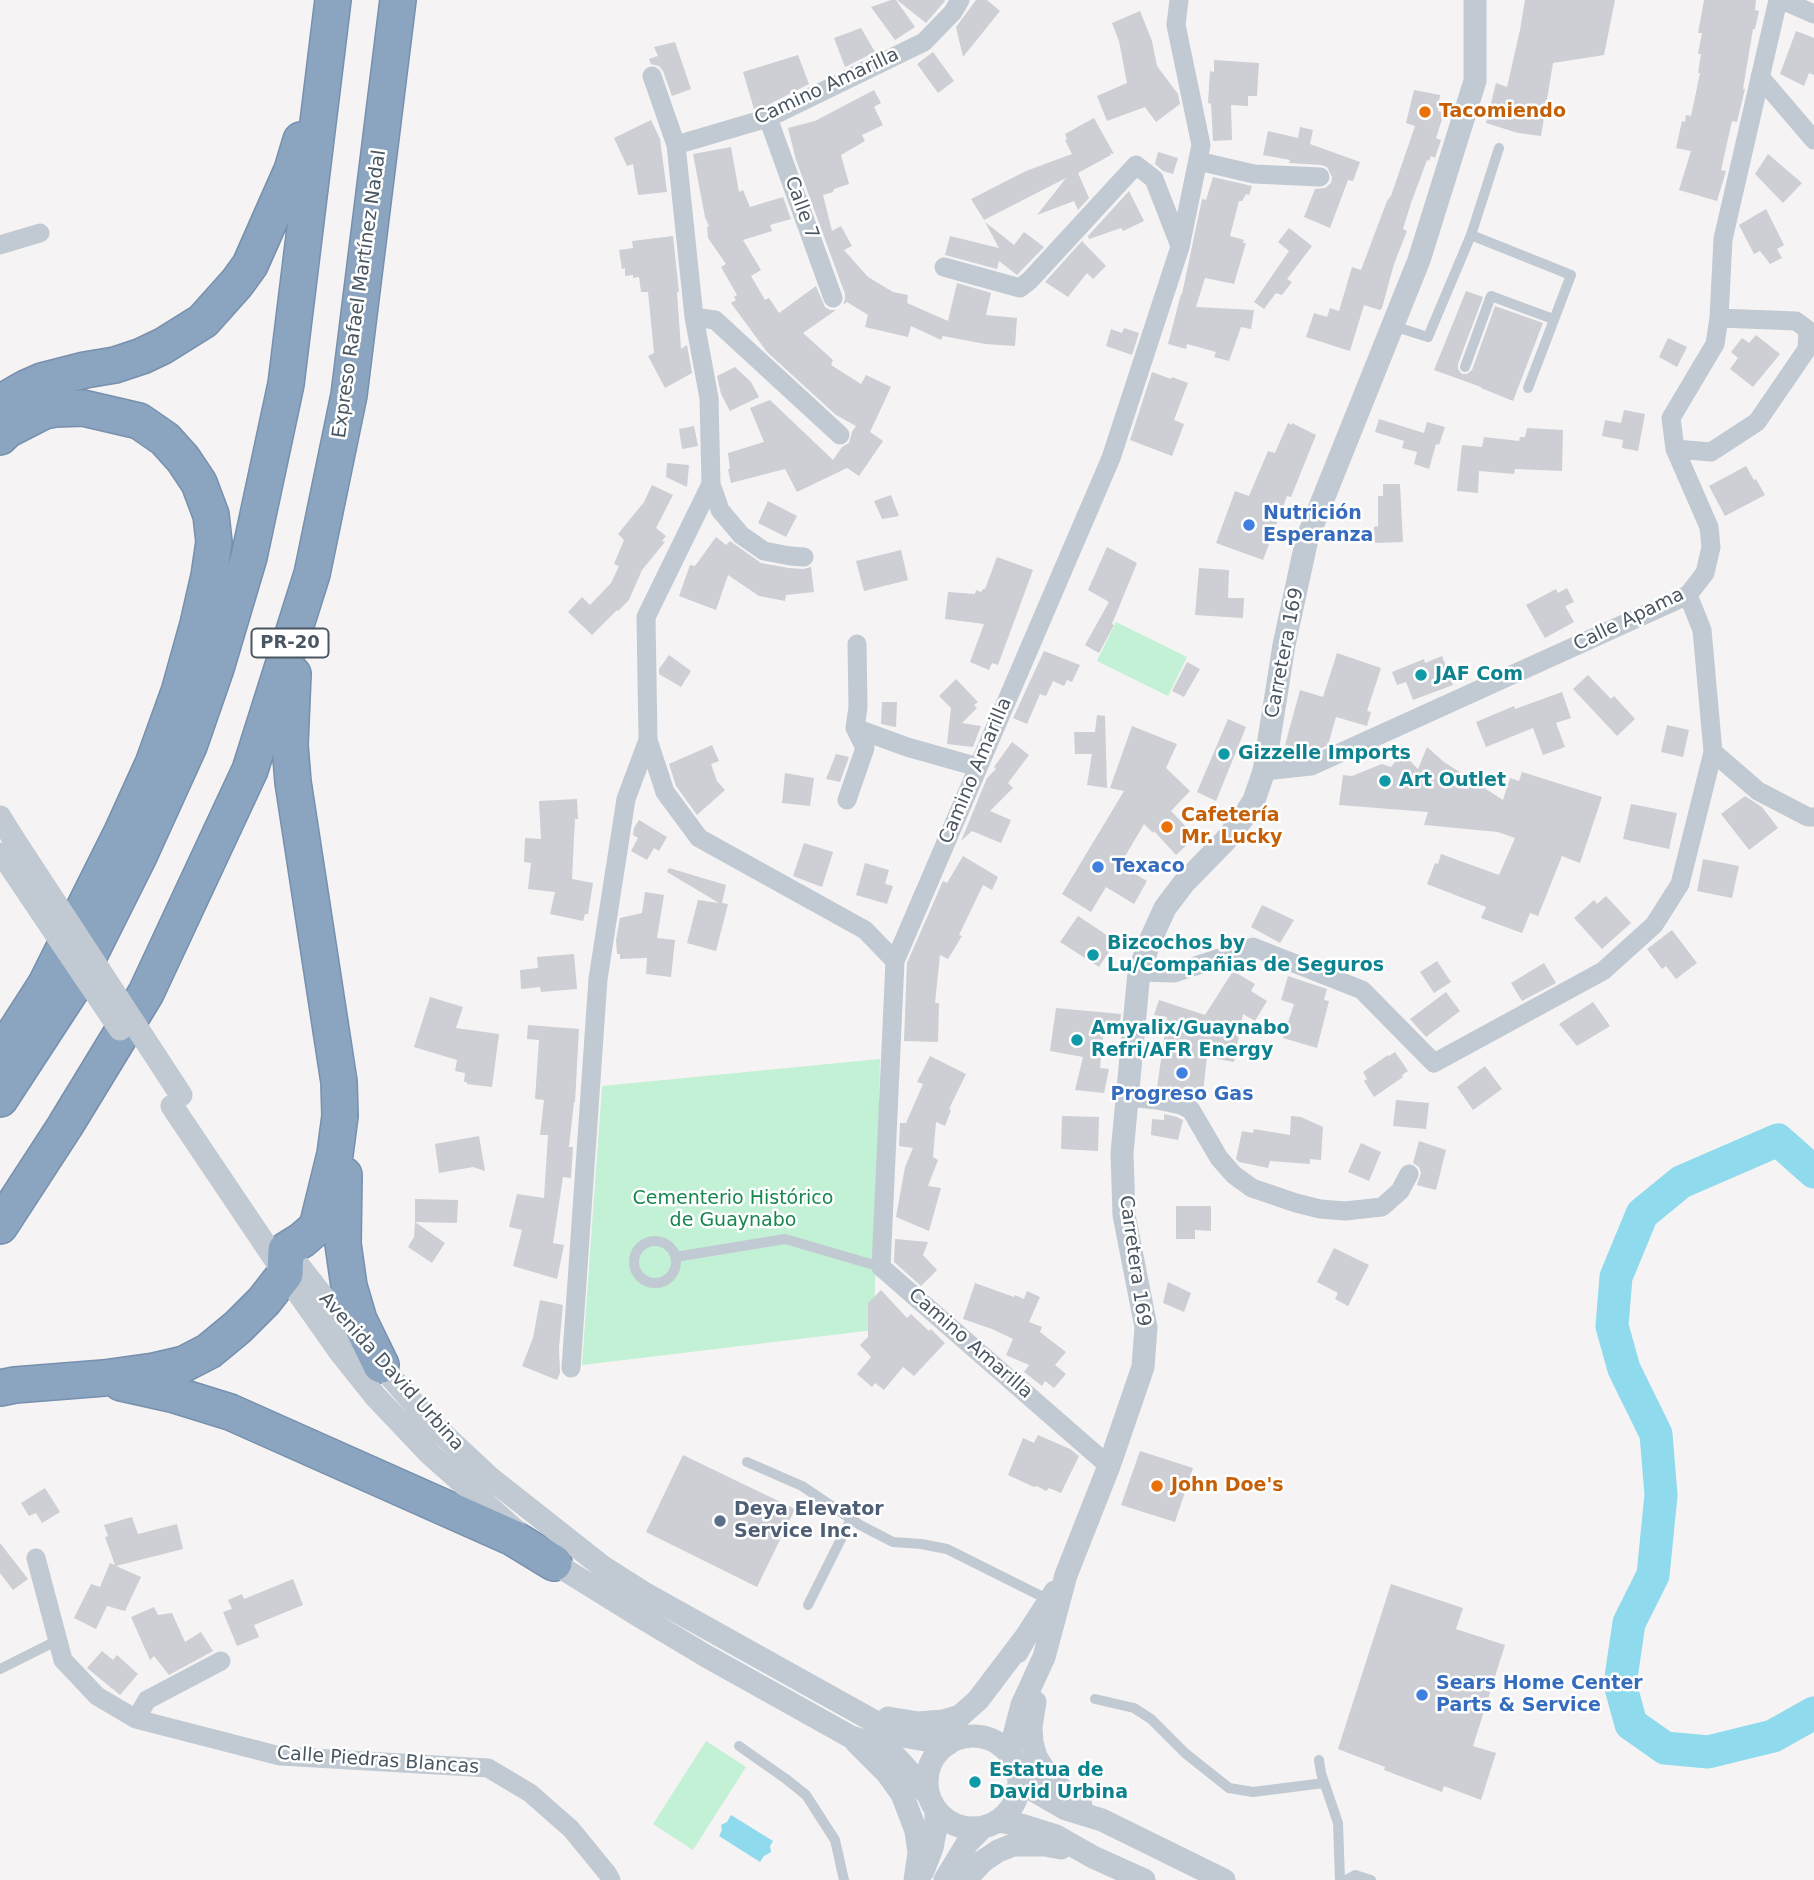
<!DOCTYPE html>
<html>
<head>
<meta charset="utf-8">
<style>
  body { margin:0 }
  canvas { display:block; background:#f5f3f3 }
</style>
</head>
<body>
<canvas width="1814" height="1880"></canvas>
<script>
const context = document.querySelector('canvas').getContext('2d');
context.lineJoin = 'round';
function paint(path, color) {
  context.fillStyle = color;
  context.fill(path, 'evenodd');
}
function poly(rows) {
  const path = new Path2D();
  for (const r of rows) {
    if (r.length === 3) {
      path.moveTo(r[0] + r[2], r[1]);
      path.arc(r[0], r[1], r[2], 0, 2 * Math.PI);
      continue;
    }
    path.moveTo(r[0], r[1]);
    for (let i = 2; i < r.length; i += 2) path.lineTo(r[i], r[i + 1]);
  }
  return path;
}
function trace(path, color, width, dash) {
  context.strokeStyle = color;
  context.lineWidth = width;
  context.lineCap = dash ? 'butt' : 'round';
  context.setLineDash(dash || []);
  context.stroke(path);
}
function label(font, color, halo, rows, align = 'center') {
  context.font = font + ' "DejaVu Sans",sans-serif';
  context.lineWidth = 5;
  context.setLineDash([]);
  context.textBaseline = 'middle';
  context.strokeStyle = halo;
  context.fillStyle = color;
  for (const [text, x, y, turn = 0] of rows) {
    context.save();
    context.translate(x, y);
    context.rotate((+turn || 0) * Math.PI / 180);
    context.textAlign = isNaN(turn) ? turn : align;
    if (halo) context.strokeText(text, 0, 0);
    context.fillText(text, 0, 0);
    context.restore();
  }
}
const green = poly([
  [1116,622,1187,657,1168,696,1097,661],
  [880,1059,874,1330,582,1365,602,1086],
  [706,1741,746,1767,693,1850,653,1824]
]);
const water = poly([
  [731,1815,773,1841,770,1846,771,1852,764,1856,760,1862,719,1836,722,1830,721,1825,727,1822]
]);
const river = poly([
  [1814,1172,1778,1140,1681,1182,1642,1214,1616,1277,1612,1326,1624,1369,1656,1434,1661,1495,1653,1575,1629,1623,1620,1684,1631,1724,1665,1748,1708,1752,1773,1736,1814,1713]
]);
const building = poly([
  [891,0,896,0,915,27,895,40,871,7],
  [897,0,944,0,945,1,926,23],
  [976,0,987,0,1000,11,963,57,956,27],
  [1525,0,1615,0,1604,55,1553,63,1541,136,1518,133,1486,123,1496,83,1507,87,1520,30],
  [1704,0,1756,0,1755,10,1759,11,1755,29,1753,29,1743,89,1745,89,1737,122,1732,121,1721,170,1726,171,1717,201,1679,190,1691,151,1676,148,1682,121,1685,122,1686,115,1691,116,1700,73,1698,73,1701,54,1698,54,1702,33,1698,33],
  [1140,11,1152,41,1157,66,1178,94,1180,104,1156,122,1145,107,1107,121,1097,96,1127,83,1119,41,1112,23],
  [861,28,875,52,845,67,834,38],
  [1796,31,1814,38,1814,75,1809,73,1804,86,1780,74],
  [675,42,691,89,672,96,663,71,659,66,651,64,649,59,658,56,654,47],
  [933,52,954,81,938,93,917,64],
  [798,55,809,84,764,107,754,109,743,72],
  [1214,60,1259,63,1257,96,1248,96,1248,106,1231,105,1232,140,1213,141,1211,104,1208,103,1210,71,1214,72],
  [874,90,881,103,874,107,883,125,862,135,865,141,841,155,849,184,834,189,833,192,823,195,832,231,841,226,852,246,844,250,868,277,893,292,908,295,907,303,948,321,957,283,991,293,986,315,1017,318,1015,346,985,344,943,336,941,340,911,326,908,337,865,327,868,315,847,302,843,305,845,299,845,294,796,160,788,128,815,121],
  [1414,90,1440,95,1438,111,1444,113,1436,138,1441,140,1435,158,1431,156,1429,161,1427,160,1411,203,1403,229,1407,231,1394,264,1382,308,1380,310,1364,305,1350,351,1306,337,1314,313,1327,317,1330,308,1339,311,1352,267,1361,270,1387,201,1391,196,1415,126,1406,123],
  [1094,118,1114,154,1110,153,1111,155,1078,173,1089,198,1078,210,1074,201,1037,215,1066,178,984,220,971,199,1026,171,1072,154,1065,140,1067,139,1065,134],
  [651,120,660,139,667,192,638,195,633,164,627,166,614,138],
  [1300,127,1313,130,1310,144,1360,162,1353,181,1348,180,1330,228,1304,217,1315,189,1325,188,1331,183,1332,177,1327,167,1321,165,1289,163,1290,160,1263,155,1268,131,1298,138],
  [731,147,739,192,743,190,750,207,783,197,791,219,770,225,772,231,743,240,761,270,751,276,765,300,769,298,779,313,816,286,825,307,830,310,836,310,803,333,833,360,831,365,861,384,866,375,891,387,870,432,883,441,859,476,847,468,797,492,785,469,731,483,728,469,730,469,728,453,764,442,750,408,770,400,833,460,842,447,849,443,852,432,856,426,836,415,767,352,731,303,736,300,734,297,737,295,721,267,726,264,708,238,707,227,709,226,705,217,693,154],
  [1158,152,1178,158,1173,174,1163,171,1155,164],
  [1768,154,1802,183,1783,203,1755,174],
  [1213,177,1252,186,1249,195,1246,194,1242,201,1239,201,1230,236,1244,240,1243,243,1246,243,1234,284,1205,278,1196,307,1254,310,1251,329,1241,327,1229,361,1214,357,1216,352,1187,344,1186,349,1168,344,1181,294,1182,294,1202,199,1206,200],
  [1129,191,1144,221,1123,231,1121,228,1089,239,1088,236],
  [1766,209,1784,245,1777,249,1782,258,1770,264,1760,251,1754,254,1739,225],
  [985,222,1014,245,1024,232,1044,247,1017,275,999,261,997,269,945,255,950,236,999,248],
  [1289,228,1312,246,1287,279,1292,282,1282,295,1276,293,1264,309,1254,302,1289,251,1278,242],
  [673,236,679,292,677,292,681,349,687,345,692,373,665,388,648,356,654,353,648,292,641,292,639,277,633,278,633,275,625,276,625,268,622,269,619,250,633,248,632,241],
  [1082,241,1106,266,1093,279,1087,273,1068,297,1045,282],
  [1466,291,1483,297,1458,364,1458,369,1462,374,1467,374,1472,370,1495,306,1543,323,1513,401,1481,388,1481,387,1434,370],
  [1124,328,1139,333,1132,355,1106,346,1111,329,1122,333],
  [1756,335,1780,354,1753,387,1730,369,1738,358,1731,352,1742,338,1749,343],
  [1668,338,1687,347,1677,367,1659,357],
  [735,367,751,382,759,397,730,411,721,394,717,376],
  [1152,372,1171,379,1172,377,1188,383,1174,420,1184,424,1172,456,1130,440],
  [1624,410,1645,414,1638,451,1622,448,1623,440,1602,436,1605,420,1621,423],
  [1379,419,1424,433,1427,422,1445,427,1439,445,1436,444,1429,469,1414,464,1417,452,1402,448,1404,441,1375,432],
  [1288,423,1292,425,1292,423,1316,435,1291,497,1287,496,1263,560,1216,543,1235,491,1249,496,1268,451,1275,453],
  [694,426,698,446,682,449,679,429],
  [1527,428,1563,430,1562,471,1515,469,1514,474,1479,471,1478,493,1457,491,1462,445,1482,447,1484,437,1519,441,1520,437,1525,437],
  [667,463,689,465,687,487,666,477],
  [1746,466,1754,480,1756,479,1765,495,1725,516,1709,486],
  [1383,484,1400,484,1403,542,1375,543,1374,527,1378,526,1378,496,1383,496],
  [652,485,673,495,656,528,666,536,662,541,665,542,642,570,629,600,618,611,617,610,592,635,568,612,582,597,590,605,611,583,619,566,614,564,624,540,618,534,644,502],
  [891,495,899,516,882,519,874,501],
  [768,501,797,516,786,537,758,523],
  [716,537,726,545,730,541,761,563,789,568,803,569,811,567,814,592,786,595,785,601,759,596,728,575,716,610,679,596,690,565,695,566],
  [1107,547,1137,563,1112,624,1114,625,1099,653,1085,645,1109,602,1088,590],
  [901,550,908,580,864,591,856,561],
  [997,557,1033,570,998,665,992,663,989,670,970,662,984,624,945,619,948,592,975,594,976,590,981,592,983,589,985,589],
  [1199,568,1229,570,1228,598,1244,598,1243,618,1195,615],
  [1567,588,1574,602,1565,606,1574,622,1545,638,1526,605,1556,589,1558,593],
  [1044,651,1080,665,1072,682,1067,680,1064,686,1053,681,1046,696,1040,694,1027,724,1013,718],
  [1337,653,1381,668,1367,711,1371,712,1367,726,1336,717,1328,745,1312,752,1285,745,1300,690,1323,697],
  [669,655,691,671,681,687,659,674,659,669],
  [1442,656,1453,685,1413,700,1406,682,1397,685,1392,672,1424,659,1425,663],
  [1187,662,1200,669,1184,697,1172,691],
  [1588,675,1611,699,1614,696,1635,719,1617,736,1573,689],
  [956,679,978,702,974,705,977,708,962,723,981,726,973,747,947,744,951,708,939,696],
  [1562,692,1571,718,1556,723,1565,747,1543,755,1533,728,1486,747,1476,722,1514,706,1515,709],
  [882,702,897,702,896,727,881,724],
  [1097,715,1105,716,1107,788,1087,785,1092,754,1075,754,1074,732,1095,732],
  [1228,719,1246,727,1216,801,1197,792],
  [1667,725,1689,730,1683,757,1661,752],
  [1132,726,1177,744,1166,768,1190,791,1171,811,1196,837,1176,855,1154,831,1153,833,1144,824,1120,865,1147,881,1134,904,1106,887,1091,912,1062,894,1124,791,1110,788],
  [1012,742,1029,755,1008,783,1013,788,990,811,1011,820,1001,843,972,831,961,841,987,778,996,769,994,767],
  [712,745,719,761,711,764,717,781,725,790,697,815,676,786,669,764],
  [1427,747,1444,762,1503,800,1510,778,1519,781,1522,772,1602,797,1580,863,1562,856,1538,916,1530,913,1522,933,1481,918,1486,907,1427,884,1435,863,1438,864,1441,854,1499,875,1515,838,1498,832,1424,825,1428,812,1339,805,1343,775,1352,776,1382,764,1391,767,1402,753,1418,769],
  [836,754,849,757,840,782,826,779],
  [785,773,814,778,810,806,782,803],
  [1745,796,1762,807,1778,828,1749,850,1721,814],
  [577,799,578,819,575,819,572,879,593,883,588,914,585,914,583,921,550,914,555,892,528,889,531,863,524,862,525,838,541,839,539,801],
  [1631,804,1677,813,1669,849,1623,839],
  [639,820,667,837,659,851,654,848,647,860,631,851,638,838,633,835,634,828],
  [804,843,833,852,822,887,793,876],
  [963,856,998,877,992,890,983,885,959,935,962,936,948,959,940,955,935,1003,939,1003,938,1042,904,1041,907,963,943,881,947,883],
  [1703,859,1739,866,1732,898,1697,891],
  [865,863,889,870,885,884,893,886,887,904,856,895],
  [669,868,726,885,722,903,728,904,716,951,687,943,698,900,719,903,667,872],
  [645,892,664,895,657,938,675,940,671,977,646,974,647,958,620,959,620,954,617,954,616,940,620,918,642,913],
  [1606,896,1631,923,1602,949,1574,918,1594,900,1597,904],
  [1262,905,1294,920,1280,943,1251,927],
  [1078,916,1116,941,1099,967,1060,942],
  [1672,930,1697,963,1676,979,1666,966,1662,969,1647,949],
  [574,954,577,989,541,992,540,987,521,989,520,970,538,968,537,957],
  [1437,961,1451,982,1434,993,1420,972],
  [1544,963,1556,983,1522,1001,1511,983],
  [1233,971,1255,984,1251,991,1267,1001,1255,1021,1243,1014,1234,1062,1207,1057,1203,1092,1189,1090,1188,1095,1157,1088,1167,1017,1154,1015,1159,1000,1205,1015],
  [1288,976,1327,989,1324,1000,1329,1001,1317,1048,1283,1038,1294,1004,1281,1000],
  [1446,992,1460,1011,1426,1037,1410,1019],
  [430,997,463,1007,456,1028,499,1034,492,1087,467,1084,467,1082,464,1082,465,1073,455,1071,457,1060,414,1047],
  [1593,1002,1610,1026,1577,1046,1559,1024],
  [1056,1008,1121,1014,1120,1023,1104,1025,1100,1068,1109,1069,1104,1093,1075,1090,1083,1057,1050,1051],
  [528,1025,579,1029,575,1102,574,1102,569,1147,573,1147,571,1178,563,1177,553,1243,564,1245,557,1279,513,1266,522,1230,509,1227,517,1194,544,1198,548,1135,540,1135,544,1100,535,1099,539,1040,527,1039],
  [1395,1052,1408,1071,1402,1075,1403,1077,1374,1097,1364,1081,1367,1079,1363,1072,1388,1055,1389,1056],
  [930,1056,966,1074,949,1109,951,1110,945,1126,936,1122,933,1157,938,1160,928,1186,941,1188,929,1231,896,1217,905,1167,913,1148,899,1146,900,1123,906,1123,923,1084,917,1082],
  [1485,1066,1502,1089,1473,1110,1457,1087],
  [1396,1100,1429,1103,1426,1129,1393,1126],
  [1164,1114,1177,1117,1183,1120,1178,1140,1151,1135,1152,1119,1164,1120],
  [1062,1116,1099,1117,1098,1151,1061,1149],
  [1291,1116,1301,1117,1323,1127,1321,1160,1310,1159,1310,1164,1270,1161,1268,1168,1239,1162,1236,1159,1242,1131,1253,1133,1254,1129,1290,1135],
  [479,1136,485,1171,473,1167,439,1173,435,1144],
  [1419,1141,1446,1150,1436,1190,1417,1185,1421,1173,1419,1167,1413,1163],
  [1361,1143,1381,1152,1369,1181,1348,1172],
  [415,1199,458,1200,457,1223,415,1222],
  [1176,1206,1211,1206,1211,1231,1195,1230,1195,1239,1176,1239],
  [415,1222,445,1243,432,1263,408,1247,414,1237],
  [895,1239,928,1242,923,1255,937,1270,921,1286,894,1262],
  [1334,1248,1369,1265,1348,1306,1335,1299,1338,1293,1317,1282],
  [1168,1282,1191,1293,1184,1312,1163,1303],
  [975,1283,1014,1297,1015,1295,1024,1299,1027,1291,1040,1297,1029,1322,1042,1327,1040,1332,1066,1352,1055,1365,1066,1374,1054,1388,1045,1381,1042,1386,1024,1372,1029,1365,1006,1355,1013,1339,992,1329,963,1319],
  [881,1290,907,1318,911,1314,929,1331,931,1329,945,1343,914,1376,903,1367,884,1390,875,1383,872,1387,857,1374,871,1357,860,1345,868,1337,868,1303],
  [540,1300,563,1305,559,1347,560,1373,557,1380,522,1366,533,1338],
  [1038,1435,1070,1449,1079,1456,1061,1493,1049,1488,1046,1491,1037,1486,1034,1487,1008,1475,1023,1438,1034,1443],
  [1140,1451,1193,1468,1175,1522,1121,1505],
  [683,1455,795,1509,757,1587,646,1532],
  [45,1488,60,1512,42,1523,36,1513,29,1516,21,1503],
  [132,1517,138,1534,177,1524,183,1549,116,1566,141,1577,125,1611,107,1606,96,1629,74,1618,91,1584,100,1587,110,1563,115,1565,105,1537,108,1536,104,1525],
  [0,1543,28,1579,13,1590,0,1573],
  [293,1579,303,1605,254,1625,259,1637,237,1646,223,1612,232,1609,228,1600,242,1594,244,1599],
  [1391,1584,1463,1608,1456,1629,1505,1645,1473,1746,1496,1753,1481,1800,1444,1786,1442,1792,1384,1770,1385,1767,1338,1749],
  [154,1607,158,1615,172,1613,185,1642,201,1632,213,1651,169,1675,154,1656,150,1660,131,1617],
  [102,1651,113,1660,117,1655,138,1674,120,1695,87,1668]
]);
const service = poly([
  [1471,235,1571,275,1528,388],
  [1393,326,1428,337,1471,235,1499,148],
  [1465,367,1491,296,1553,319],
  [655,1262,21],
  [675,1257,785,1239,881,1267],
  [747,1462,802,1486,860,1525,893,1542,921,1544,947,1549,1049,1600],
  [808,1605,851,1519],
  [0,1669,58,1640],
  [1095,1699,1134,1708,1151,1719,1185,1753,1229,1788,1253,1792,1324,1783],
  [739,1746,786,1779,806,1795,835,1840,844,1880],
  [1319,1760,1321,1773,1338,1823,1340,1880],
  [1346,1880,1355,1875,1371,1880]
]);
const minor = poly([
  [1782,0,1814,14],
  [1760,77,1814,140],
  [768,118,833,298],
  [676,145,768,118,924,42,953,12,960,0],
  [1198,161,1254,174,1320,177],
  [0,245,40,233],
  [944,267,1020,288,1030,280,1136,165,1154,179,1180,246],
  [694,317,715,320,840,435],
  [1675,449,1711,452,1757,422,1807,349,1808,330,1796,321,1719,318],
  [711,484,720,510,741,535,764,551,790,556,804,557],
  [855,728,907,747,978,767],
  [648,740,665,792,699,838,865,930,895,961],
  [1713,752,1758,791,1808,817,1814,817],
  [1264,771,1311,766,1688,595,1705,573,1711,547,1709,527,1675,449,1671,418,1715,344,1719,318,1723,239,1778,0],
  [847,800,865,748,855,728,858,707,857,644],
  [1139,972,1174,973,1253,947,1362,990,1434,1063,1603,971,1654,925,1680,884,1713,752,1702,630,1688,595],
  [1127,1097,1157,1100,1181,1105,1191,1110,1219,1158,1234,1175,1252,1188,1296,1203,1320,1209,1345,1211,1382,1207,1400,1191,1409,1174],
  [571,1368,598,979,626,799,648,740,646,617,711,484,709,398,694,317,676,145,652,76],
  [1109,1466,881,1267,895,961,1111,458,1180,247,1201,145,1176,25,1179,0],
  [36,1558,63,1660,97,1696,136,1719,280,1756,488,1768,530,1793,571,1829,607,1873,611,1880],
  [136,1719,147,1700,221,1661]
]);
const tertiary = poly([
  [0,817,13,838],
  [172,1106,285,1274,340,1352,375,1396,430,1454,515,1530],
  [285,1248,339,1317,430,1422,489,1477,603,1567,644,1593,879,1724,897,1734,908,1737,948,1744],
  [544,1554,554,1563,636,1614,706,1656,851,1737,875,1744,887,1750,895,1756,914,1777,929,1796],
  [1017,1652,1025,1638,1055,1592],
  [1035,1702,1031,1726,1032,1743,1036,1757,1050,1779,1081,1806],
  [888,1718,918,1723,943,1721,960,1716,978,1700,1025,1638],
  [973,1782,46],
  [856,1742,887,1773,902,1794,916,1831,919,1853,915,1880],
  [1009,1755,1022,1705,1044,1657,1066,1575,1109,1466,1143,1367,1146,1327,1124,1215,1122,1153,1139,972,1150,941,1165,908,1184,883,1225,841,1243,818,1254,800,1264,771,1284,645,1307,539,1419,260,1475,81,1475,0],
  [1018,1776,1026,1786,1066,1809,1102,1820,1224,1880],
  [997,1821,1021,1825,1056,1836,1093,1857,1144,1880],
  [923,1871,932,1848,936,1827,936,1810],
  [945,1880,968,1842,983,1827],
  [965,1880,983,1861,998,1851,1013,1845,1045,1845,1061,1848]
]);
const motorway = poly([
  [0,403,26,388,42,381,85,370,115,365,142,356,163,346,203,321,237,283,250,265,292,170,301,140],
  [0,437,7,430,44,411,55,409,83,408,139,421,165,439,183,459,199,483,211,515,214,542,209,576,198,624,179,692,153,764,122,832,46,984,10,1040,0,1053],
  [0,1099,75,984,139,856,189,746,216,668,249,557,286,384,333,0],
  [344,1175,343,1244,349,1286,359,1320,381,1365],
  [0,1226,65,1126,146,993,250,770,312,574,349,395,398,0],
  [121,1383,175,1395,230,1412,513,1538,554,1563],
  [0,1388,15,1385,104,1378,154,1371,184,1364,209,1351,238,1327,264,1301,285,1274,286,1250,302,1240,317,1227,335,1154,340,1116,339,1082,293,782,290,745,293,674]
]);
const tertiaryBridge = poly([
  [13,838,181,1095],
  [2,854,120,1029]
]);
const markers = [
  [1425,112,7,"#e8710a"],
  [1249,525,7,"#3f7fe0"],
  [1421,675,7,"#0f9aa8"],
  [1224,754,7,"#0f9aa8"],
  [1385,781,7,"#0f9aa8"],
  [1167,827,7,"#e8710a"],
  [1098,867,7,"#3f7fe0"],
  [1093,955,7,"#0f9aa8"],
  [1077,1040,7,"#0f9aa8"],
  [1182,1073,7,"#3f7fe0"],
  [1157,1486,7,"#e8710a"],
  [720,1521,7,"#5c6f8a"],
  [1422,1695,7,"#3f7fe0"],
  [975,1782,7,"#0f9aa8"]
];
const shields = [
  [290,643,77]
];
const shieldNames = [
  ["PR-20",290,643]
];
const streetNames = [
  ["Camino Amarilla",827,87,-25],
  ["Calle 7",801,208,70],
  ["Expreso Rafael Martínez Nadal",360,294,-82],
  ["Calle Apama",1629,620,-26],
  ["Carretera 169",1285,653,-79],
  ["Camino Amarilla",976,771,-67],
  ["Carretera 169",1134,1261,82],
  ["Camino Amarilla",970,1344,41],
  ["Avenida David Urbina",391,1372,48],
  ["Calle Piedras Blancas",378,1761,4]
];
const foodNames = [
  ["Tacomiendo",1439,112],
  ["Cafetería",1181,816],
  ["Mr. Lucky",1181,838],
  ["John Doe's",1171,1486]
];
const shopNames = [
  ["Nutrición",1263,514],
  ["Esperanza",1263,536],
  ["Texaco",1112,867],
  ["Progreso Gas",1182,1095,"center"],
  ["Sears Home Center",1436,1684],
  ["Parts & Service",1436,1706]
];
const cultureNames = [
  ["JAF Com",1435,675],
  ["Gizzelle Imports",1238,754],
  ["Art Outlet",1399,781],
  ["Bizcochos by",1107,944],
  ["Lu/Compañias de Seguros",1107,966],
  ["Amyalix/Guaynabo",1091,1029],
  ["Refri/AFR Energy",1091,1051],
  ["Estatua de",989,1771],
  ["David Urbina",989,1793]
];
const parkNames = [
  ["Cementerio Histórico",733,1199],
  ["de Guaynabo",733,1221]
];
const serviceNames = [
  ["Deya Elevator",734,1510],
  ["Service Inc.",734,1532]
];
paint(green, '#c3f1d5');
paint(water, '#90daee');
trace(river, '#90daee', 33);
paint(building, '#cdcfd5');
trace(motorway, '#7690ad', 38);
trace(service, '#c1cad2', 10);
trace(minor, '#c1cad2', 19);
trace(tertiary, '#c1cad2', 23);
trace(motorway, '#8ba5c1', 35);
trace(tertiaryBridge, '#c1cad2', 23);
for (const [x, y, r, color] of markers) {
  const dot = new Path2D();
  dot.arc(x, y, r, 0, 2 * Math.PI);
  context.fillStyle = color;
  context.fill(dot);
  trace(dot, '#fff', 2.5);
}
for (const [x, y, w] of shields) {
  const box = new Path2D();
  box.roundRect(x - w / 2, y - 14.5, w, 29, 5);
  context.fillStyle = '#fff';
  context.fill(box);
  trace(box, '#4a5661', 2);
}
label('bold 18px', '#4a5661', null, shieldNames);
label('19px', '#4a5661', '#fff', streetNames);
label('bold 19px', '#c56008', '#fff', foodNames, 'left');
label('bold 19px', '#366cbe', '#fff', shopNames, 'left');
label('bold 19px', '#0d838f', '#fff', cultureNames, 'left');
label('19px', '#17864f', '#fff', parkNames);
label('bold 19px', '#4e5e75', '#fff', serviceNames, 'left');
</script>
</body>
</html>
